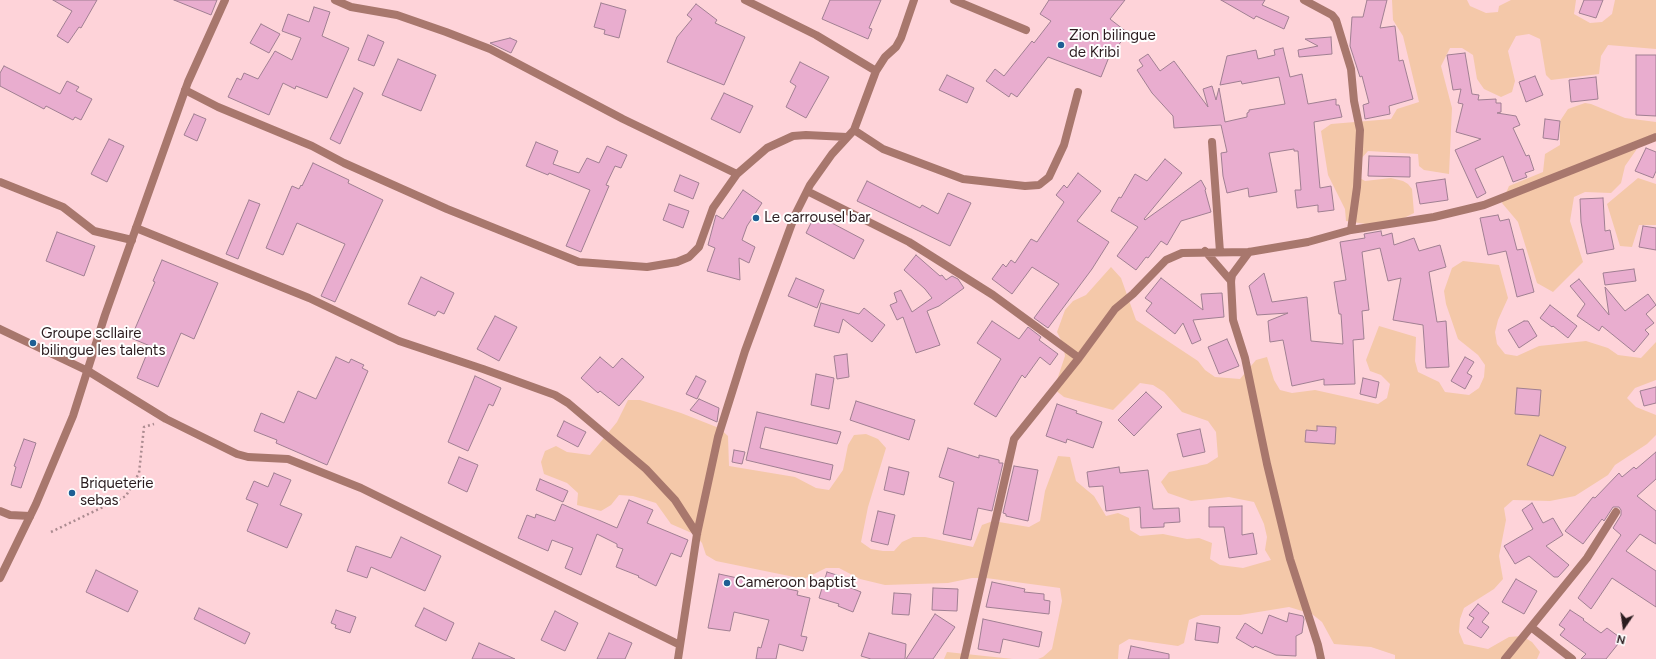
<!DOCTYPE html>
<html>
<head>
<meta charset="utf-8">
<style>
  body { margin:0 }
  #map { position:relative; width:1656px; height:659px; overflow:hidden; background:#fed3d9; font-family:Figtree,sans-serif }
  canvas { display:block }
  .north { position:absolute; left:1604px; top:607px; width:40px; height:40px; -webkit-text-stroke:3px #fff; paint-order:stroke; rotate:193deg; font-size:11px; font-weight:700; line-height:16px; text-align:center; color:#2b1c1f }
  .north::after { content:''; display:block; margin:auto; width:14px; height:18px; background:#2b1c1f; clip-path:polygon(50% 0,100% 100%,50% 72%,0 100%) }
</style>
</head>
<body>
<div id="map">
<canvas width="1656" height="659"></canvas>
<div class="north">N</div>
</div>
<script>
const context = document.querySelector('canvas').getContext('2d');
context.lineJoin = 'round';
function paint(path, color) {
  context.fillStyle = color;
  context.fill(path, 'evenodd');
}
function poly(rows) {
  const path = new Path2D();
  for (const r of rows) {
    path.moveTo(r[0], r[1]);
    for (let i = 2; i < r.length; i += 2) path.lineTo(r[i], r[i + 1]);
  }
  return path;
}
function trace(path, color, width, dash) {
  context.strokeStyle = color;
  context.lineWidth = width;
  context.lineCap = dash ? 'butt' : 'round';
  context.setLineDash(dash || []);
  context.stroke(path);
}
function label(font, color, halo, rows, align = 'center') {
  context.font = font + ' Figtree,sans-serif';
  context.lineWidth = 4;
  context.setLineDash([]);
  context.textBaseline = 'middle';
  context.strokeStyle = halo;
  context.fillStyle = color;
  for (const [text, x, y, turn = 0] of rows) {
    context.save();
    context.translate(x, y);
    context.rotate((+turn || 0) * Math.PI / 180);
    context.textAlign = isNaN(turn) ? turn : align;
    if (halo) context.strokeText(text, 0, 0);
    context.fillText(text, 0, 0);
    context.restore();
  }
}
const green = poly([
  [1392,0,1467,0,1470,6,1486,13,1498,12,1499,6,1511,0,1576,0,1574,14,1590,23,1602,22,1612,14,1615,0,1656,0,1656,49,1608,45,1601,56,1599,74,1551,80,1546,75,1540,39,1529,34,1516,36,1508,51,1515,81,1512,92,1501,97,1484,89,1477,79,1473,55,1462,48,1450,48,1441,66,1452,108,1449,174,1424,170,1419,166,1418,154,1368,151,1360,160,1360,178,1365,181,1391,178,1403,181,1408,184,1412,189,1414,213,1398,221,1366,224,1346,221,1345,209,1328,175,1321,131,1331,124,1391,119,1397,109,1419,102,1403,36,1393,20],
  [1585,103,1591,104,1625,118,1656,122,1656,141,1639,146,1625,166,1621,183,1611,193,1585,192,1574,197,1570,221,1583,262,1553,292,1537,283,1518,222,1502,203,1509,186,1543,172,1545,154,1560,145,1560,121,1568,109],
  [1638,178,1656,184,1656,225,1639,225,1632,247,1620,246,1607,204],
  [1463,261,1499,265,1508,298,1498,320,1495,332,1497,344,1505,354,1517,356,1539,346,1586,341,1608,348,1618,355,1641,358,1656,342,1656,380,1635,388,1627,398,1636,407,1656,415,1656,435,1647,444,1615,465,1608,475,1575,496,1550,501,1513,500,1504,508,1506,520,1499,556,1503,579,1494,589,1464,608,1460,619,1459,632,1464,644,1488,649,1509,637,1522,636,1532,642,1540,652,1537,659,1395,659,1395,655,1371,647,1334,644,1322,622,1312,614,1289,607,1240,615,1201,615,1189,620,1184,643,1178,646,1129,639,1119,645,1118,659,1038,659,1043,657,1052,649,1062,601,1060,588,986,578,972,578,948,583,885,585,860,579,839,568,826,568,804,579,716,561,706,555,702,543,694,534,671,524,656,503,633,496,619,495,611,505,601,511,577,505,578,493,567,483,544,474,541,462,545,451,556,446,567,452,590,455,617,422,628,400,640,400,681,413,719,428,728,436,729,466,795,477,816,488,829,490,843,470,848,445,854,435,866,434,878,439,886,448,868,507,861,542,871,549,883,551,894,551,902,542,913,537,925,537,973,547,982,525,993,521,1029,527,1040,521,1045,491,1058,456,1070,457,1076,481,1094,496,1106,516,1118,513,1129,518,1130,530,1140,536,1163,534,1187,539,1199,538,1212,543,1210,559,1220,565,1243,568,1271,560,1265,550,1267,537,1264,524,1254,502,1229,497,1191,501,1168,493,1161,482,1169,472,1207,464,1218,457,1216,432,1208,421,1182,412,1164,392,1153,385,1140,383,1113,410,1064,397,1054,389,1065,356,1063,344,1057,332,1065,310,1073,301,1086,295,1111,267,1121,278,1136,320,1198,361,1205,370,1215,377,1240,379,1256,360,1267,357,1274,380,1280,390,1292,393,1315,390,1378,404,1387,398,1390,384,1381,375,1370,371,1366,360,1379,326,1416,337,1415,361,1418,372,1439,382,1445,392,1469,395,1479,388,1484,377,1485,365,1478,355,1458,339,1446,304,1444,291,1452,268],
  [947,652,1013,659,944,659]
]);
const building = poly([
  [53,0,97,0,81,28,79,27,68,43,57,36,72,11,53,0],
  [174,0,217,0,211,15,174,0],
  [830,0,881,0,869,28,872,29,868,39,822,19,830,0],
  [1049,0,1125,0,1110,19,1128,33,1109,57,1101,77,1048,57,1017,97,1011,93,1009,97,986,81,995,69,1004,76,1032,41,1034,43,1051,21,1040,14,1049,0],
  [1221,0,1265,0,1262,5,1289,17,1284,29,1256,16,1254,19,1221,0],
  [1367,0,1387,0,1380,28,1395,26,1399,61,1403,60,1413,99,1389,106,1390,114,1365,119,1363,105,1369,103,1362,76,1360,77,1350,46,1352,17,1363,17,1367,0],
  [1584,0,1603,0,1596,18,1579,13,1584,0],
  [601,3,626,10,619,38,604,34,605,30,594,27,601,3],
  [696,4,717,20,715,23,745,37,724,85,667,62,677,37,692,19,687,15,696,4],
  [314,7,330,12,322,36,349,48,327,98,296,86,295,89,283,83,269,115,228,97,237,78,241,80,244,73,258,79,275,51,292,60,301,38,282,31,288,14,309,22,314,7],
  [261,24,280,34,269,53,250,43,261,24],
  [368,35,384,42,374,66,358,60,368,35],
  [1331,37,1332,54,1299,57,1298,50,1318,46,1305,39,1331,37],
  [510,38,517,41,511,53,490,43,510,38],
  [1283,48,1290,77,1302,74,1308,104,1336,99,1336,105,1339,105,1342,117,1314,122,1320,188,1331,186,1334,210,1318,212,1318,205,1297,208,1295,190,1301,190,1298,151,1294,151,1294,149,1269,153,1277,192,1249,197,1248,188,1227,193,1223,176,1221,153,1227,152,1221,125,1174,128,1173,116,1152,93,1137,70,1143,66,1139,60,1148,54,1160,71,1174,61,1208,107,1203,89,1212,86,1216,100,1219,88,1225,122,1247,117,1247,113,1249,112,1249,110,1285,104,1279,77,1242,84,1241,81,1220,85,1227,56,1256,50,1258,59,1275,55,1274,50,1283,48],
  [1465,53,1472,94,1479,95,1478,100,1496,99,1496,103,1501,103,1501,112,1497,113,1516,116,1520,125,1513,128,1526,156,1529,155,1534,170,1525,173,1527,177,1513,182,1503,156,1475,169,1486,193,1477,198,1455,150,1481,139,1456,132,1463,104,1458,103,1461,89,1453,90,1447,55,1465,53],
  [1636,55,1656,55,1656,116,1636,115,1636,55],
  [398,59,436,75,421,111,382,95,398,59],
  [800,62,829,77,806,118,786,107,796,86,790,82,800,62],
  [4,66,60,94,67,81,79,87,76,91,92,99,81,120,75,117,73,120,46,106,44,109,0,86,0,73,4,66],
  [947,75,974,88,967,103,939,90,947,75],
  [1535,76,1543,95,1526,102,1519,82,1535,76],
  [1596,77,1598,99,1571,102,1569,80,1596,77],
  [354,88,363,93,340,144,330,139,354,88],
  [724,93,753,106,740,133,711,119,724,93],
  [194,114,206,119,197,141,184,135,194,114],
  [1545,119,1560,121,1558,140,1543,138,1545,119],
  [109,139,124,146,107,182,91,174,109,139],
  [536,142,558,151,553,164,579,173,587,158,599,163,607,146,627,155,621,168,615,166,606,185,609,186,581,252,566,246,590,190,549,173,548,175,526,166,536,142],
  [1646,148,1656,152,1656,171,1653,178,1635,171,1646,148],
  [1369,156,1410,157,1410,177,1368,176,1369,156],
  [1165,159,1182,173,1144,219,1145,220,1201,180,1206,189,1205,190,1211,212,1181,221,1167,245,1161,241,1148,258,1146,257,1136,270,1117,256,1138,227,1111,211,1119,197,1121,198,1135,174,1147,181,1165,159],
  [313,163,349,180,348,183,383,200,335,302,321,296,345,244,297,223,283,255,266,248,292,186,299,189,301,185,302,186,313,163],
  [1078,173,1101,191,1077,221,1109,242,1092,269,1048,328,1034,318,1059,284,1032,267,1012,294,992,279,1003,264,1006,267,1011,260,1015,263,1031,239,1037,242,1064,202,1056,195,1064,185,1067,188,1078,173],
  [680,175,699,183,693,199,674,191,680,175],
  [1445,179,1448,200,1420,204,1416,183,1445,179],
  [867,181,920,208,922,205,938,214,948,193,971,203,950,246,857,201,867,181],
  [743,190,762,203,747,226,742,240,755,247,749,263,739,258,740,280,707,271,715,248,708,245,716,215,723,219,743,190],
  [1603,198,1605,231,1610,230,1614,249,1587,254,1581,222,1580,199,1603,198],
  [249,200,260,204,238,259,226,254,249,200],
  [669,204,689,211,683,228,663,220,669,204],
  [1498,215,1500,221,1509,219,1517,250,1523,249,1534,292,1517,297,1506,251,1488,255,1480,218,1498,215],
  [812,221,830,222,864,240,854,259,806,233,812,221],
  [1643,226,1656,228,1656,250,1639,247,1643,226],
  [1381,231,1382,236,1392,233,1394,245,1414,238,1419,251,1440,245,1446,267,1429,272,1437,322,1446,321,1449,367,1426,368,1423,325,1393,320,1401,278,1388,281,1380,248,1362,252,1369,310,1362,311,1364,339,1353,340,1355,384,1324,385,1324,379,1292,386,1283,340,1270,342,1268,321,1288,313,1257,315,1249,286,1264,273,1272,302,1307,297,1311,341,1343,344,1341,314,1339,314,1334,282,1346,280,1340,242,1365,238,1364,234,1381,231],
  [57,232,95,246,84,276,46,261,57,232],
  [916,255,940,276,942,275,946,280,952,276,958,279,964,288,939,306,927,311,940,345,916,353,903,317,897,320,890,305,897,302,894,293,901,290,912,312,932,298,925,289,904,270,916,255],
  [162,260,218,283,194,339,181,333,158,387,137,378,150,346,131,338,155,282,153,281,162,260],
  [1634,269,1636,281,1605,285,1603,273,1634,269],
  [421,277,454,293,444,314,438,311,435,316,408,304,421,277],
  [796,278,824,290,817,308,788,296,796,278],
  [1161,278,1203,310,1201,294,1222,293,1224,317,1193,320,1201,340,1192,344,1183,323,1175,334,1146,311,1152,303,1145,298,1161,278],
  [1579,279,1609,315,1605,287,1625,311,1648,294,1656,305,1646,314,1654,323,1645,330,1649,334,1634,352,1602,326,1599,331,1577,316,1585,304,1570,286,1579,279],
  [821,303,859,314,864,308,885,325,872,342,843,319,839,333,814,326,821,303],
  [1550,305,1577,326,1568,338,1553,326,1552,327,1540,318,1550,305],
  [495,316,517,327,499,361,477,349,495,316],
  [992,321,1019,339,1028,327,1041,337,1039,340,1058,354,1050,365,1040,357,1025,378,1022,375,996,417,974,404,1001,359,977,343,992,321],
  [1524,321,1528,321,1537,336,1519,348,1508,330,1524,321],
  [1227,339,1239,366,1219,374,1208,347,1227,339],
  [847,354,849,377,837,379,834,356,847,354],
  [336,357,349,363,351,359,364,365,362,368,368,371,327,465,276,443,277,440,254,431,261,413,284,423,298,391,316,399,336,357],
  [600,357,613,368,622,358,644,377,619,406,600,391,598,393,581,378,600,357],
  [1465,357,1474,362,1467,373,1472,376,1465,389,1451,381,1465,357],
  [816,374,834,378,829,409,811,405,816,374],
  [475,376,501,388,493,406,489,404,468,451,448,442,475,376],
  [696,376,706,381,697,399,686,394,696,376],
  [1363,378,1379,382,1376,398,1360,394,1363,378],
  [1656,387,1656,403,1644,406,1640,391,1656,387],
  [1517,388,1541,390,1539,416,1515,414,1517,388],
  [1146,392,1162,407,1134,436,1118,420,1146,392],
  [699,399,719,408,717,422,690,410,699,399],
  [856,401,915,420,909,440,850,420,856,401],
  [1057,404,1077,411,1076,413,1102,422,1093,448,1067,439,1066,443,1046,436,1057,404],
  [757,412,841,432,837,444,765,427,760,448,833,465,830,480,746,460,757,412],
  [564,421,586,432,578,447,557,436,564,421],
  [1317,426,1336,427,1335,444,1305,442,1306,430,1317,431,1317,426],
  [1200,429,1205,452,1183,457,1177,434,1200,429],
  [1540,435,1566,447,1553,476,1527,465,1540,435],
  [24,439,36,443,21,488,11,485,16,467,14,466,24,439],
  [948,448,979,458,979,455,999,460,999,463,1003,463,992,511,978,508,971,540,943,534,954,482,939,477,948,448],
  [734,450,745,452,742,464,732,462,734,450],
  [1656,452,1656,479,1637,496,1656,511,1656,544,1640,534,1626,551,1656,571,1656,607,1612,578,1591,609,1578,598,1621,535,1613,528,1621,515,1621,510,1619,507,1613,507,1604,521,1602,519,1583,544,1565,531,1593,497,1595,498,1619,473,1622,477,1634,467,1636,469,1656,452],
  [459,457,478,465,467,492,448,483,459,457],
  [1014,466,1038,470,1028,521,1006,516,1006,514,1003,513,1014,466],
  [889,467,909,472,904,495,884,490,889,467],
  [1119,467,1120,473,1148,470,1153,509,1179,508,1180,522,1164,523,1164,527,1141,528,1140,507,1106,511,1103,486,1089,487,1087,472,1119,467],
  [274,473,291,480,280,505,302,514,287,548,247,531,258,504,246,499,254,481,268,487,274,473],
  [540,479,568,491,563,502,536,490,540,479],
  [629,500,653,510,647,523,688,540,681,557,671,553,656,586,638,577,639,576,616,567,623,549,617,547,617,544,597,534,581,575,565,568,573,548,552,540,548,551,518,538,527,515,535,518,536,514,555,521,562,504,617,528,629,500],
  [1532,503,1543,523,1553,518,1563,535,1546,546,1569,565,1558,577,1554,577,1529,556,1515,564,1504,546,1533,529,1522,510,1532,503],
  [1242,506,1242,535,1253,533,1257,554,1229,558,1224,527,1209,527,1209,507,1242,506],
  [878,511,895,515,888,545,871,541,878,511],
  [401,537,441,556,425,591,371,567,367,578,347,571,356,546,391,558,401,537],
  [96,570,138,591,128,612,86,592,96,570],
  [827,572,843,577,841,584,861,592,853,612,838,606,839,604,819,598,827,572],
  [719,574,798,591,797,595,810,598,801,636,807,637,803,651,779,644,776,659,756,659,758,647,761,648,769,620,734,612,730,631,708,628,719,574],
  [1516,579,1537,591,1524,614,1502,602,1516,579],
  [992,582,1025,589,1024,592,1044,594,1044,600,1050,601,1049,614,986,607,992,582],
  [933,588,958,589,957,611,932,610,933,588],
  [894,593,911,594,909,615,892,614,894,593],
  [1478,604,1489,613,1482,622,1489,627,1481,638,1467,628,1474,618,1469,615,1478,604],
  [199,608,250,633,245,644,194,619,199,608],
  [424,608,454,623,446,641,415,626,424,608],
  [336,610,356,617,350,633,335,628,336,625,331,623,336,610],
  [1570,610,1584,619,1583,620,1601,633,1607,628,1622,639,1606,659,1581,659,1586,654,1560,635,1565,629,1559,625,1570,610],
  [555,611,578,623,565,651,541,640,555,611],
  [1289,613,1303,616,1304,619,1302,633,1296,636,1296,656,1276,655,1255,646,1253,648,1236,638,1245,623,1262,634,1269,615,1287,622,1289,613],
  [935,614,955,627,933,659,906,659,935,614],
  [983,619,1042,632,1039,647,1003,639,1000,653,978,649,983,619],
  [1197,623,1220,627,1218,643,1195,640,1197,623],
  [609,633,632,643,625,659,597,659,609,633],
  [869,633,906,644,905,659,871,659,861,656,869,633],
  [479,643,515,659,472,659,479,643],
  [1131,646,1169,654,1169,659,1128,659,1131,646]
]);
const path = poly([
  [51,532,126,496,139,473,144,427,154,424]
]);
const minor = poly([
  [335,0,351,7,397,15,446,32,490,49,623,119,737,174],
  [745,0,816,35,876,71],
  [954,0,1026,30],
  [1304,0,1332,15,1336,20,1351,69,1354,101,1360,130,1357,187,1351,230],
  [185,90,218,107,312,146,344,163,447,209,579,262,647,267,677,262,689,257,699,247,713,208,737,174,767,148,793,136,806,135,847,137],
  [854,130,883,149,963,179,1025,186,1039,185,1049,177,1064,145,1078,92],
  [1212,142,1220,252],
  [0,182,63,207,94,231,132,240],
  [807,191,909,242,993,295,1079,358],
  [136,228,309,298,399,341,483,369,555,395,568,403,646,469,675,500,697,534],
  [1205,251,1231,281],
  [1249,252,1232,275,1231,281,1233,320,1245,358,1267,464,1290,559,1318,645,1321,659],
  [0,329,88,371,166,419,237,454,248,457,288,459,361,488,680,645],
  [0,511,10,515,30,516],
  [1531,627,1572,659],
  [678,659,697,534,718,437,745,351,795,215,810,185,832,154,854,130,876,71,885,57,896,47,901,38,914,0],
  [964,659,1014,439,1079,358,1115,309,1133,294,1166,260,1182,253,1249,252,1308,242,1351,230,1434,217,1484,205,1656,137],
  [1505,659,1587,558,1616,512]
]);
const tertiary = poly([
  [0,578,36,504,73,416,105,315,188,82,225,0]
]);
const markers = [
  [1061,45,4,"#1d5f94"],
  [756,218,4,"#1d5f94"],
  [33,343,4,"#1d5f94"],
  [72,493,4,"#1d5f94"],
  [727,583,4,"#1d5f94"]
];
const poiNames = [
  ["Zion bilingue",1069,36],
  ["de Kribi",1069,53],
  ["Le carrousel bar",764,218],
  ["Groupe scllaire",41,334],
  ["bilingue les talents",41,351],
  ["Briqueterie",80,484],
  ["sebas",80,501],
  ["Cameroon baptist",735,583]
];
paint(green, '#f4c8a9');
paint(building, '#e9adcf');
trace(building, '#a07f92', 1);
trace(path, '#ab8b90', 2.5, [2, 3]);
trace(minor, '#a8776d', 8);
trace(tertiary, '#a8776d', 8);
for (const [x, y, r, color] of markers) {
  const dot = new Path2D();
  dot.arc(x, y, r, 0, 2 * Math.PI);
  context.fillStyle = color;
  context.fill(dot);
  trace(dot, '#fff', 1.5);
}
label('15px', '#2b1c1f', '#fff', poiNames, 'left');
</script>
</body>
</html>
